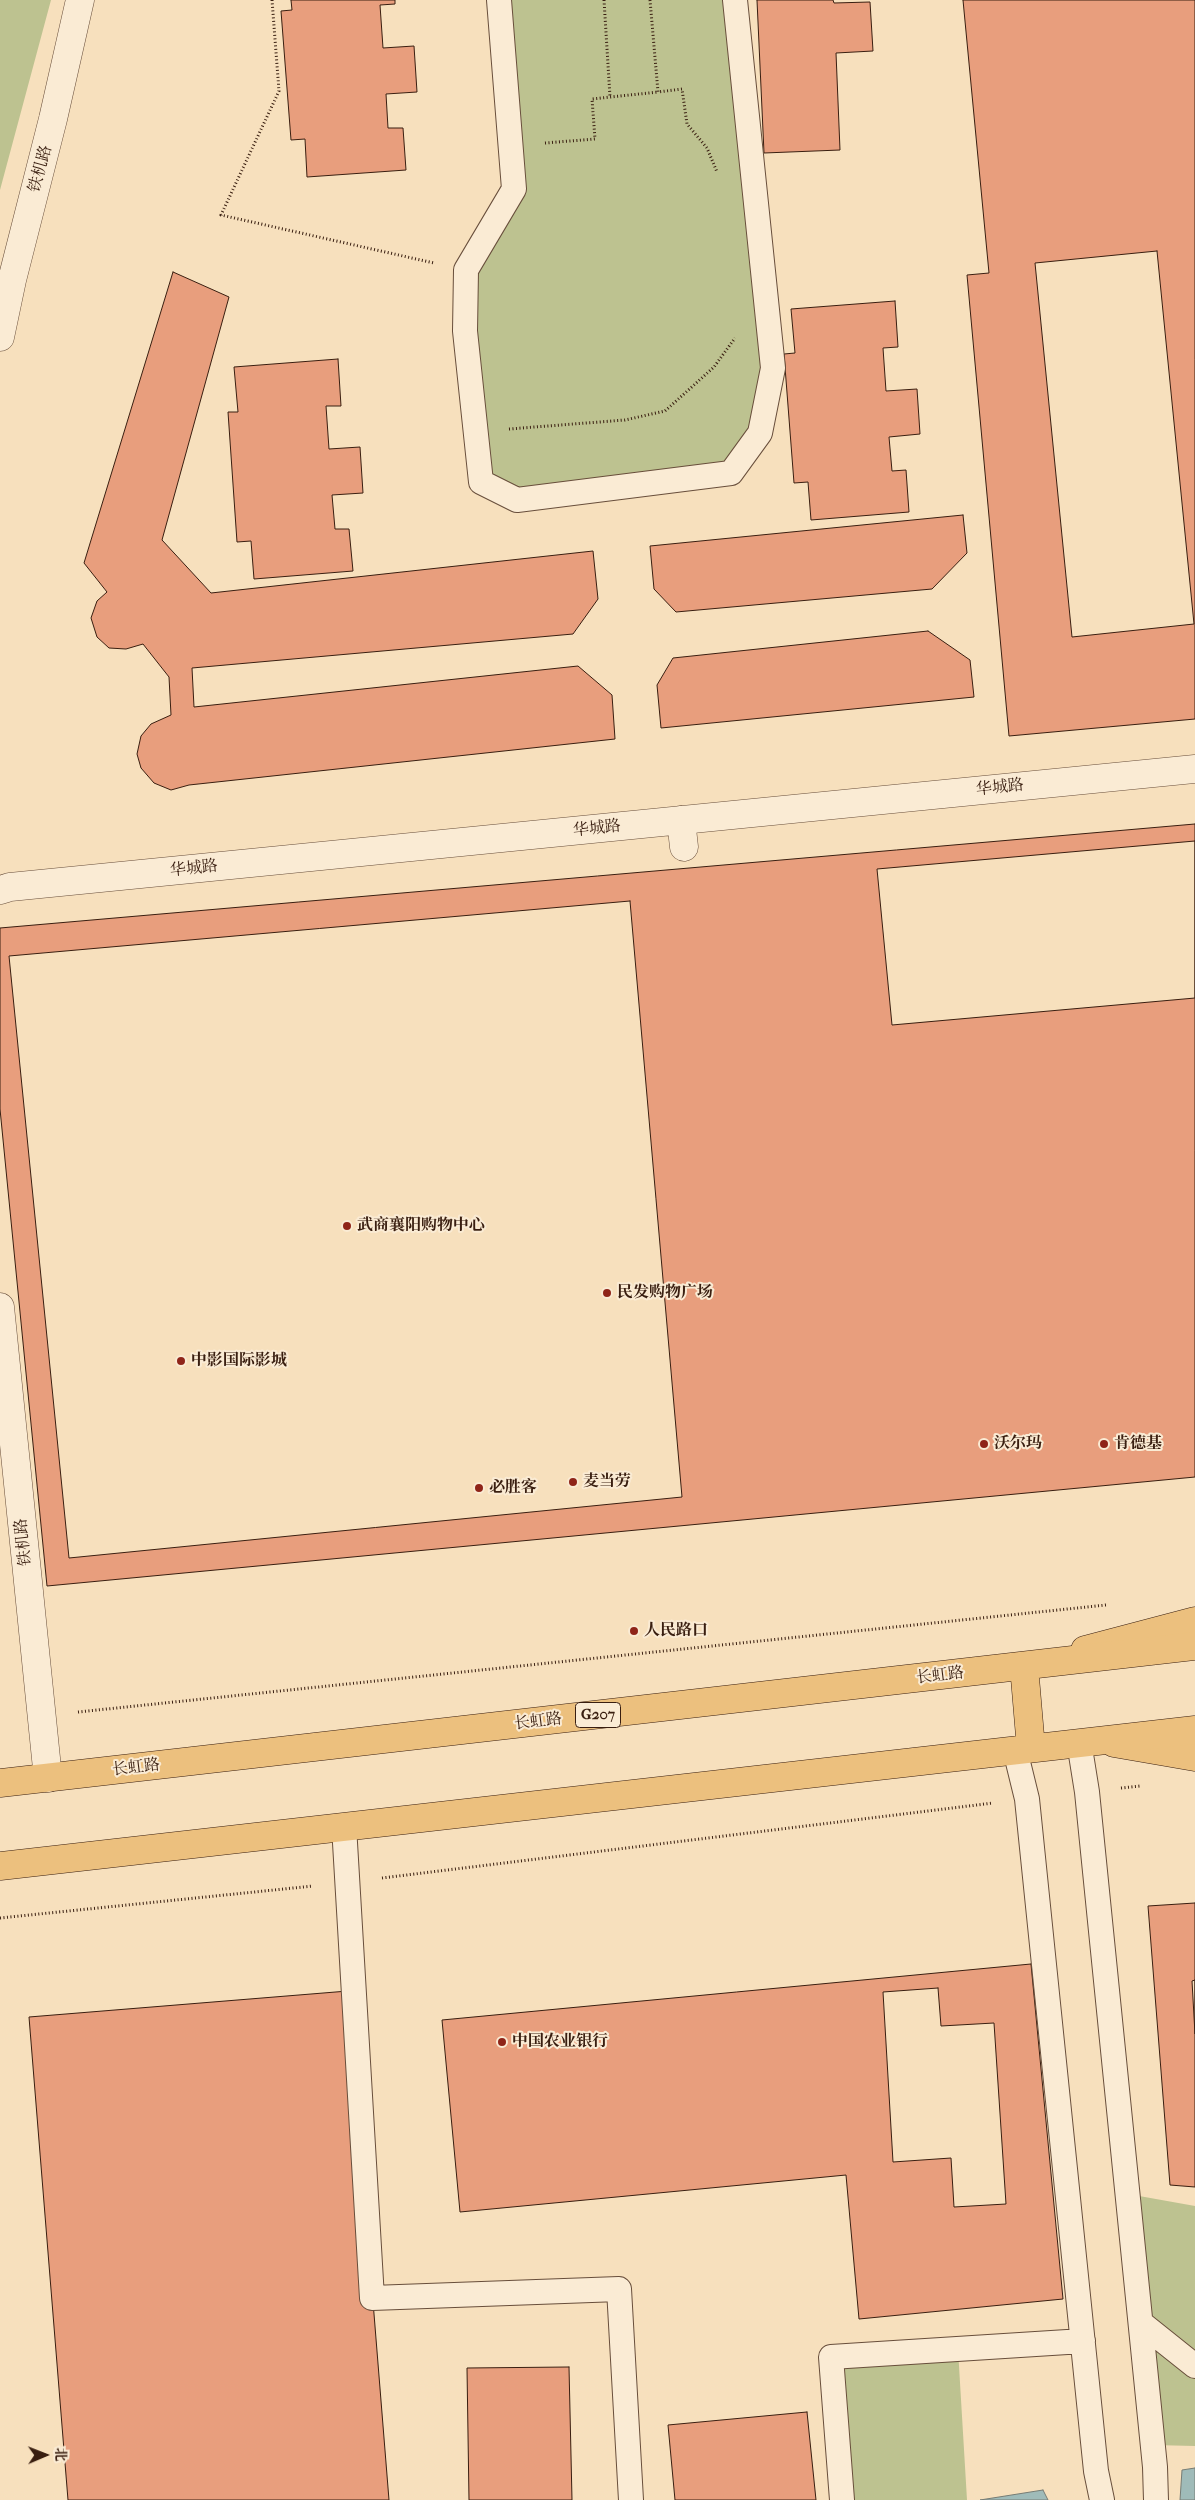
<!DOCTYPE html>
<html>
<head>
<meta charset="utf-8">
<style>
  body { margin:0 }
  #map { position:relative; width:1195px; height:2500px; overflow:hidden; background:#f7e0bd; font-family:"IM FELL French Canon","Noto Serif SC",serif }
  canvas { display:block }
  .north { position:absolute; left:20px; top:2430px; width:50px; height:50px; -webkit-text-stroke:4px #faebd4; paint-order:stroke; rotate:89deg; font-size:14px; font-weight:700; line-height:20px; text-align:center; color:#391e10 }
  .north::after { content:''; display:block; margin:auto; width:18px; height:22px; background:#391e10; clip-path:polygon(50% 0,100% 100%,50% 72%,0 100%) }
</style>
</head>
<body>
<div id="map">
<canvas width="1195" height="2500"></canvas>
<div class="north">北</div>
</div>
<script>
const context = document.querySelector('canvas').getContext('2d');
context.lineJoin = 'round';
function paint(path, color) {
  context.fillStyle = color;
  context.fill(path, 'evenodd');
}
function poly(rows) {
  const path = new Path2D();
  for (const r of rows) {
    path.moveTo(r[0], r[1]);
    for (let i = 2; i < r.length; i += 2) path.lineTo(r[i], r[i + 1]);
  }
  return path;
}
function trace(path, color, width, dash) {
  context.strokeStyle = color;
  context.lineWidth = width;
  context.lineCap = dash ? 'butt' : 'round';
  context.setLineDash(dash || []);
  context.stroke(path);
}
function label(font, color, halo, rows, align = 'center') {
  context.font = font + ' "IM FELL French Canon","Noto Serif SC",serif';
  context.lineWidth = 4;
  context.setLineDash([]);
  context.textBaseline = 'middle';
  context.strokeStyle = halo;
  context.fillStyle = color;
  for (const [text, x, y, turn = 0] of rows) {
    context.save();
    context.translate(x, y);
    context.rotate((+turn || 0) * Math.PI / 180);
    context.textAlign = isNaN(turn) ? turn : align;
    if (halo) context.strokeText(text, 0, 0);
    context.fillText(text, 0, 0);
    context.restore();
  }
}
const green = poly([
  [0,0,51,0,0,190],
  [499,0,735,0,773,368,731,473,517,500,481,482,466,270,514,189],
  [1128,2194,1195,2206,1195,2446,1153,2445],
  [958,2349,967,2500,842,2500,831,2357]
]);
const water = poly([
  [1195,2468,1195,2500,1180,2500,1182,2470,1195,2468],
  [1043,2490,1048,2500,980,2500,1043,2490]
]);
const building = poly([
  [291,0,395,0,395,4,380,5,383,48,414,46,417,92,386,94,388,128,403,128,406,170,307,177,305,139,291,140,281,11,292,10,291,0],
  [757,0,833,0,834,3,870,2,873,51,836,53,840,150,764,153,757,0],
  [963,0,1195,0,1195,719,1009,736,967,275,989,273,963,0],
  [1157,251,1194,624,1072,637,1035,263,1157,251],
  [173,272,229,297,162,540,211,593,593,551,598,599,573,634,192,668,194,707,578,666,612,695,615,739,189,785,171,790,154,783,141,768,137,754,141,736,151,724,171,715,169,677,143,644,126,649,109,648,97,637,91,618,97,601,107,592,84,563,173,272],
  [895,301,898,347,883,348,886,391,917,389,920,434,889,437,892,471,906,470,909,512,811,520,808,482,794,483,784,354,795,353,791,309,895,301],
  [338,359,341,406,326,406,329,449,360,447,363,493,332,495,335,529,349,529,353,571,254,579,251,541,237,542,228,412,238,412,234,367,338,359],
  [963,515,967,553,932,589,676,612,654,589,650,546,963,515],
  [928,631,970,660,974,697,661,728,657,685,673,658,928,631],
  [1195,824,1195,1477,47,1586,0,1109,0,928,1195,824],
  [1195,841,1195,998,892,1025,877,869,1195,841],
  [630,901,682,1497,69,1558,9,956,630,901],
  [1195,1903,1195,2187,1170,2185,1148,1906,1195,1903],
  [1031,1964,1063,2299,859,2319,846,2175,460,2212,442,2020,1031,1964],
  [1195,1980,1195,2034,1192,1981,1195,1980],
  [938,1988,941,2026,994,2023,1006,2204,954,2207,951,2158,893,2162,883,1992,938,1988],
  [348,1991,389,2500,68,2500,29,2017,348,1991],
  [569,2367,572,2500,469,2500,467,2368,569,2367],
  [807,2412,816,2500,675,2500,668,2425,807,2412]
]);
const path = poly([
  [272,0,279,91,221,215,434,263],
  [604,0,610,97],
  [650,0,658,92,682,89,687,124,707,148,717,172],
  [545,143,595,139,592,99,658,92],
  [509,429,625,420,665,411,714,367,735,338],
  [78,1712,1106,1605],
  [1121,1788,1140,1786],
  [382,1878,993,1803],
  [0,1918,313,1886]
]);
const service = poly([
  [499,0,514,189,466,270,465,331,481,482,517,500,731,473,760,433,773,368,735,0],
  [1079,1742,1087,1792,1155,2467,1156,2500],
  [1015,1750,1027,1799,1096,2471,1102,2500],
  [344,1826,372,2298,619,2289,631,2500],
  [1141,2323,1195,2366],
  [842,2500,831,2357,1083,2341]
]);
const minor = poly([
  [0,337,12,280,53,119,80,0],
  [681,820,684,847],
  [0,890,10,887,1195,769],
  [0,1307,48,1778]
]);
const primary = poly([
  [1085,1650,1195,1621],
  [1114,1743,1195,1757]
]);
const trunk = poly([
  [1024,1666,1031,1748],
  [0,1783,1195,1646],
  [0,1866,1195,1730]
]);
const markers = [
  [347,1226,5,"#8f2418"],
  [607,1293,5,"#8f2418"],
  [181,1361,5,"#8f2418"],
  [984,1444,5,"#8f2418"],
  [1104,1444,5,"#8f2418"],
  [573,1482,5,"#8f2418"],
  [479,1488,5,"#8f2418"],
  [634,1631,5,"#8f2418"],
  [502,2042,5,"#8f2418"]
];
const shields = [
  [598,1715,45]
];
const shieldNames = [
  ["G207",598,1715]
];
const streetNames = [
  ["铁机路",41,169,-75],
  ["华城路",1000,788,-6],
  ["华城路",597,829,-6],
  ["华城路",194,869,-6],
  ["铁机路",24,1542,-96],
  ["长虹路",940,1676,-7],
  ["长虹路",538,1722,-7],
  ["长虹路",136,1768,-7]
];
const poiNames = [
  ["武商襄阳购物中心",357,1226],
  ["民发购物广场",617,1293],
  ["中影国际影城",191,1361],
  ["沃尔玛",994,1444],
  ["肯德基",1114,1444],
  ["麦当劳",583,1482],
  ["必胜客",489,1488],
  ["人民路口",644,1631],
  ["中国农业银行",512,2042]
];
paint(green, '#bdc290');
paint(water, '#9fbbb9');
trace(water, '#767c75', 1);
paint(building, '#e89e7d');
trace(building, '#391e10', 1);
trace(service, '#684e3b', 26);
trace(minor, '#684e3b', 29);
trace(primary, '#391e10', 29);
trace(trunk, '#391e10', 29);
trace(path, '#391e10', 3, [1, 2.5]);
trace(service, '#faebd4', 24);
trace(minor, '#faebd4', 28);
trace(primary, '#ecc07e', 28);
trace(trunk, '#ecc07e', 28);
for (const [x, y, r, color] of markers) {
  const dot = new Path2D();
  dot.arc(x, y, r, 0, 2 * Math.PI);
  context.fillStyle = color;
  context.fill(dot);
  trace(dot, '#faebd4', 2);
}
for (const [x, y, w] of shields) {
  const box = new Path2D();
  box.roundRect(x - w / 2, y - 12.5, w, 25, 4);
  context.fillStyle = '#faebd4';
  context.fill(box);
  trace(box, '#391e10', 1);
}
label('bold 15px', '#391e10', null, shieldNames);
label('16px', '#391e10', '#faebd4', streetNames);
label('bold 16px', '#391e10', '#faebd4', poiNames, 'left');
</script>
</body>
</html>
